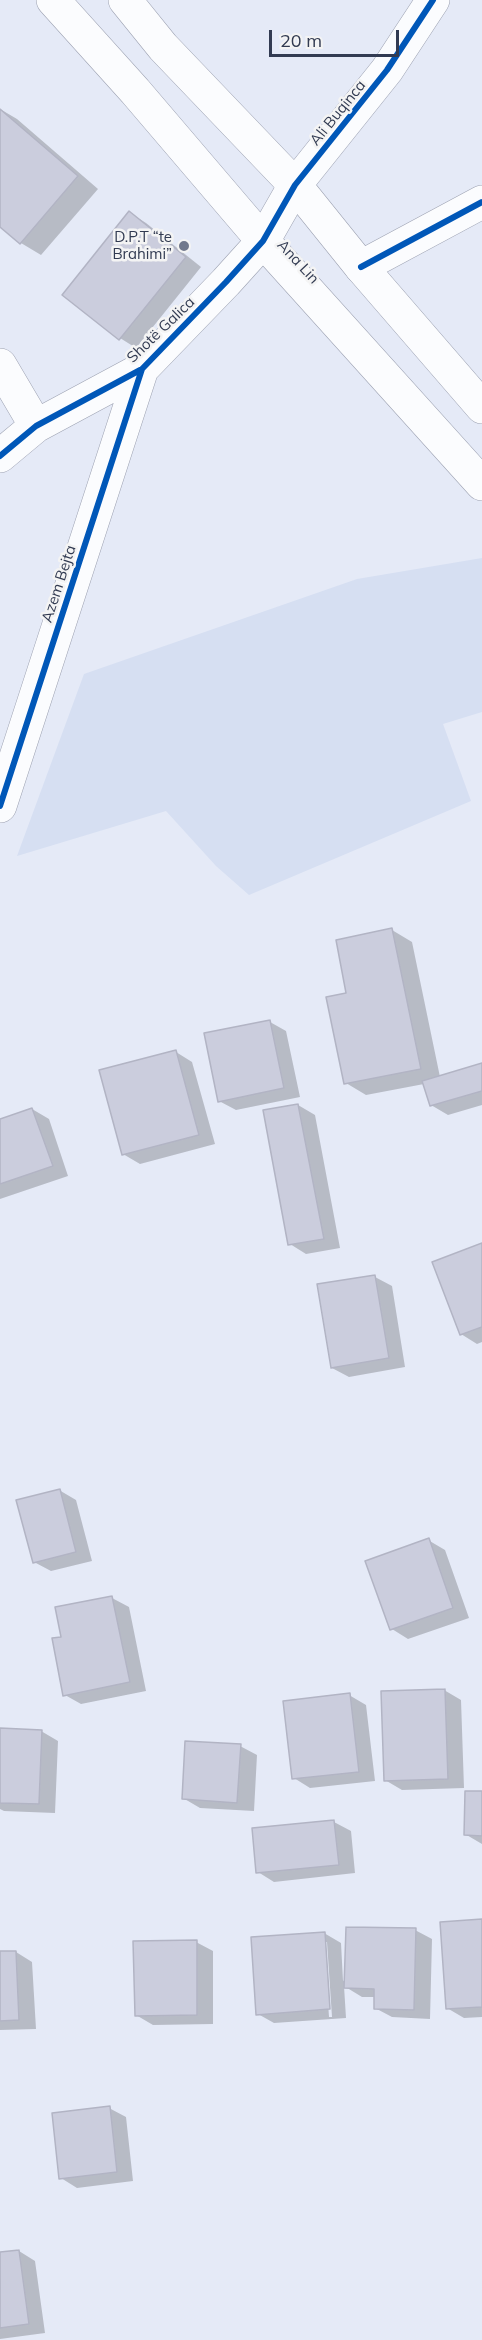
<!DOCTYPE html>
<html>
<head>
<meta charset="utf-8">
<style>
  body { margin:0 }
  #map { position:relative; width:482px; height:2340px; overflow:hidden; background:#e5eaf7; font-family:Mulish,sans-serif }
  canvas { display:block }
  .scale { position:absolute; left:269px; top:30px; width:130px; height:27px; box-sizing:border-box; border:3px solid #323b52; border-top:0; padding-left:8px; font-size:18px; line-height:21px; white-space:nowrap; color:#323b52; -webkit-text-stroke:4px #f4f4f4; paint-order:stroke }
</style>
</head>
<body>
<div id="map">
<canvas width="482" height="2340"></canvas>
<div class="scale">20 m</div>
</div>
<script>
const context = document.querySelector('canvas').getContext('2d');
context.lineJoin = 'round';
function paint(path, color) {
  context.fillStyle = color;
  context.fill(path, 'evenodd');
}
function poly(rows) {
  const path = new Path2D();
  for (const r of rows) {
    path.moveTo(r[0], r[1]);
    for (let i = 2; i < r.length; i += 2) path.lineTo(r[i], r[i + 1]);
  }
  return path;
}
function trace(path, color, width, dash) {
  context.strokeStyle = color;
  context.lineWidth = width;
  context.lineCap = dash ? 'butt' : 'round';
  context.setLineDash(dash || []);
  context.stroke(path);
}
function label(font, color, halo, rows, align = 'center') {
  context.font = font + ' Mulish,sans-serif';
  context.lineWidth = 5;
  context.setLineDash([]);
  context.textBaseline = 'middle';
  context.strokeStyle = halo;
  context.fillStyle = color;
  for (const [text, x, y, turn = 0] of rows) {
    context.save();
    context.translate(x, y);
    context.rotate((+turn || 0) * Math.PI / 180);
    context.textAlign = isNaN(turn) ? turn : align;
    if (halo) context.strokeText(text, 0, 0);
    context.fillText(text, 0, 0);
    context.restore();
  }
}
const built = poly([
  [482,558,482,712,443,724,471,801,249,895,216,866,166,811,17,856,84,674,357,579]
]);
const shadow = poly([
  [0,109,17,119,98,189,41,255,21,243,0,225],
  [130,213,146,223,201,267,136,348,120,338],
  [392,930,412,942,440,1077,482,1064,482,1105,448,1115,431,1105,424,1084,366,1095,346,1083,348,994],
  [270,1022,286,1031,300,1097,236,1110,219,1101],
  [176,1052,192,1062,215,1144,140,1164,123,1154],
  [298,1105,315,1115,340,1248,306,1254,290,1244],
  [32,1109,49,1119,68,1176,0,1199,0,1120],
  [482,1245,482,1342,477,1344,461,1334],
  [375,1277,392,1286,405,1367,349,1377,332,1368],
  [59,1490,76,1500,92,1561,51,1571,34,1562],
  [428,1540,445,1550,469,1618,408,1639,392,1629],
  [112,1598,129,1607,146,1691,81,1704,65,1695,63,1638],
  [444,1690,461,1700,464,1788,402,1790,385,1780],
  [349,1695,366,1705,375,1781,310,1788,294,1778],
  [0,1730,41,1731,58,1741,55,1813,4,1811,0,1809],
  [240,1746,257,1755,254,1811,200,1808,183,1798],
  [482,1793,482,1844,465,1834],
  [334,1822,351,1831,355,1873,274,1882,258,1872],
  [482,1921,482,2017,464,2018,447,2008],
  [415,1930,432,1939,430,2019,392,2017,375,2008,375,1997,362,1997,344,1986,346,2018,274,2023,258,2014,324,1933,341,1943,343,1981,346,1980],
  [324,1942,327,1942,332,2017,329,2017],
  [196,1942,213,1951,213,2024,153,2025,136,2015],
  [16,1952,32,1962,36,2029,0,2030,0,1953],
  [109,2108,126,2117,133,2181,77,2188,61,2178],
  [19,2251,35,2261,45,2333,0,2339,0,2254]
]);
const building = poly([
  [0,109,78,176,20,244,0,227,0,109],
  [129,211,186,257,119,340,62,295,129,211],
  [392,928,421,1069,344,1084,326,997,346,993,336,940,392,928],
  [270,1020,284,1088,218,1102,204,1033,270,1020],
  [176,1050,199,1135,122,1155,99,1070,176,1050],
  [482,1063,482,1091,430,1106,422,1081,482,1063],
  [298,1104,324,1239,288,1245,263,1110,298,1104],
  [32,1108,53,1166,0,1184,0,1119,32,1108],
  [482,1243,482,1327,460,1335,432,1262,482,1243],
  [375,1275,389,1358,331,1368,317,1284,375,1275],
  [60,1489,76,1552,33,1563,16,1500,60,1489],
  [429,1538,453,1608,390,1630,365,1561,429,1538],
  [112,1596,130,1682,63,1696,52,1638,61,1637,55,1607,112,1596],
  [445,1689,448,1779,384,1781,381,1691,445,1689],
  [350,1693,359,1772,292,1779,283,1701,350,1693],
  [0,1728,42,1730,39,1804,0,1803,0,1728],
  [185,1741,241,1744,237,1803,182,1799,185,1741],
  [465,1791,482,1791,482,1836,464,1835,465,1791],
  [334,1820,339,1865,256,1873,252,1828,334,1820],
  [482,1919,482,2007,446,2009,440,1922,482,1919],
  [346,1927,416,1928,414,2010,374,2009,374,1989,344,1988,346,1927],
  [325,1932,330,2009,256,2015,251,1937,325,1932],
  [197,1940,197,2015,135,2016,133,1941,197,1940],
  [0,1951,16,1951,19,2020,0,2021,0,1951],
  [110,2106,117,2172,59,2179,52,2113,110,2106],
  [19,2250,29,2324,0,2328,0,2252,19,2250]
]);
const minor = poly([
  [361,267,482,202],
  [0,365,36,426],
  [0,456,36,426,142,369,226,282,263,241,295,185,387,70,433,0],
  [0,806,142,369]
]);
const primary = poly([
  [53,0,135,91,263,241,482,484],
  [125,0,163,47,295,185,361,267,482,407]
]);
const cycleway = poly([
  [361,267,482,202],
  [0,456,36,426,142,369,226,282,263,241,295,185,387,70,433,0],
  [0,806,142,369]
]);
const markers = [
  [184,246,6,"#71788c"]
];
const streetNames = [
  ["Ali Buqinca",338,113,-51],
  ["Ana Lin",298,262,47],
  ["Shotë Galica",161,330,-44],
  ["Azem Bejta",59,584,-72]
];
const poiNames = [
  ["D.P.T “te",172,237],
  ["Brahimi”",172,254]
];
paint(built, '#d6dff2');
paint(shadow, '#0003');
paint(building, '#cbcddd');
trace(building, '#b2b4c4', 1.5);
trace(minor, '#9ca1b1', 34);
trace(primary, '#9ca1b1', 34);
trace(minor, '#fbfcfe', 33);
trace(primary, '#fbfcfe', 33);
trace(cycleway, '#0057b8', 6);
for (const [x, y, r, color] of markers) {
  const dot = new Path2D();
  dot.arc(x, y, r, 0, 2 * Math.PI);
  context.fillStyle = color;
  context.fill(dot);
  trace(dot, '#f4f4f4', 2);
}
label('15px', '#323b52', '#f4f4f4', streetNames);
label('15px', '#323b52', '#f4f4f4', poiNames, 'right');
</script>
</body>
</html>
